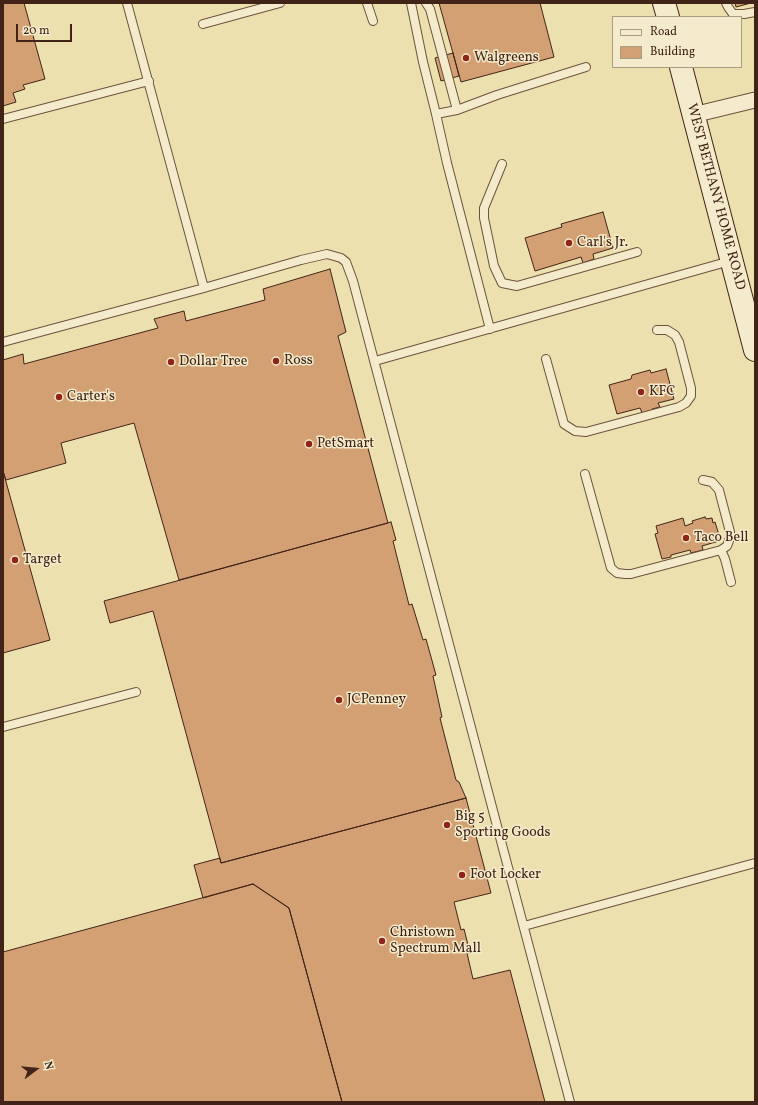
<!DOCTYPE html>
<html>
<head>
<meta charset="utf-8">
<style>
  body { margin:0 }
  #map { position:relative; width:758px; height:1105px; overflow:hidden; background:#ede0af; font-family:Vollkorn,serif }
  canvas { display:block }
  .frame { position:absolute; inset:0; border:4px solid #422317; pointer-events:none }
  .legend { position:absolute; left:612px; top:16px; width:130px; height:52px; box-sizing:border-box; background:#f3ebcb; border:1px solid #ac9b83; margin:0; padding:5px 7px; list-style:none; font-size:12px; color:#422317 }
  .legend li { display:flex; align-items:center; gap:8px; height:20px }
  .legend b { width:20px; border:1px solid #ac9b83 }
  .north { position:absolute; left:16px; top:1049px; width:40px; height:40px; -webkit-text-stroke:3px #f3ebcb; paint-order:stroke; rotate:74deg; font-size:11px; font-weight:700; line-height:16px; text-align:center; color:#422317 }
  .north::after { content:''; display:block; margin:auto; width:14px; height:18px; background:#422317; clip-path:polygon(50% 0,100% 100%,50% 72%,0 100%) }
  .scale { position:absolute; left:16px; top:24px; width:56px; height:18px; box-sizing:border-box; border:2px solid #422317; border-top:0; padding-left:5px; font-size:12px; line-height:14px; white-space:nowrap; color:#422317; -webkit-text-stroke:3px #f3ebcb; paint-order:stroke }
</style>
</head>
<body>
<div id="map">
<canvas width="758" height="1105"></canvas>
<div class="frame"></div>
<ul class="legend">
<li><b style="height:5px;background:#f3ebcb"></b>Road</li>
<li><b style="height:11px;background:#d2a073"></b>Building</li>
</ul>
<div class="north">N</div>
<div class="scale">20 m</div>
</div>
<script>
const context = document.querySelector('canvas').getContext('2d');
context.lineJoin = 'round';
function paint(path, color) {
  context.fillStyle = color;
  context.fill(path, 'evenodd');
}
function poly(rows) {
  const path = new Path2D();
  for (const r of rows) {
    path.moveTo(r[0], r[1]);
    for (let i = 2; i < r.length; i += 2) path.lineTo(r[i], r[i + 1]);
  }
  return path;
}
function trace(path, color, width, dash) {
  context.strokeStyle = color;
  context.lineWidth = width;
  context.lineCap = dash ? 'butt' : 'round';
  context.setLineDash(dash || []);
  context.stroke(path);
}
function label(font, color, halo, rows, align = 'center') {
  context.font = font + ' Vollkorn,serif';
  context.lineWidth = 3;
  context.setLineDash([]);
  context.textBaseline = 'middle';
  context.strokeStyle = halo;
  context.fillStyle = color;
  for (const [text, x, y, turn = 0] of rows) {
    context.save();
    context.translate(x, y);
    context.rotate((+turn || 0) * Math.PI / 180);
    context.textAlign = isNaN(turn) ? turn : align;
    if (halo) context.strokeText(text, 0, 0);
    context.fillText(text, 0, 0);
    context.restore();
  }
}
const building = poly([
  [3,3,24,3,45,79,23,85,25,89,13,93,16,102,3,106,3,3],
  [439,3,540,3,554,57,461,82,439,3],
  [735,3,751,3,736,7,735,3],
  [453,53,459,76,441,81,435,58,453,53],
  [603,212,613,248,593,254,594,259,583,263,581,257,535,271,525,238,562,227,561,224,603,212],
  [330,269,346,332,338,336,388,523,179,580,134,423,61,443,66,463,6,480,3,471,3,360,23,354,24,364,158,328,154,319,184,311,186,321,265,300,263,289,330,269],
  [666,369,674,399,658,403,660,407,652,409,653,412,643,415,640,408,617,414,609,385,631,379,632,375,650,370,651,373,666,369],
  [3,471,50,640,3,653,3,471],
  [705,517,706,519,712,518,713,523,715,522,719,535,717,536,719,541,702,546,703,550,691,553,690,550,671,555,671,557,662,559,655,534,658,533,656,526,683,518,685,526,693,523,692,521,705,517],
  [391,522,396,540,393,541,409,605,412,604,423,640,426,639,436,675,433,676,442,717,440,718,456,780,459,782,466,798,221,863,153,611,110,623,104,601,391,522],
  [466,798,491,893,454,902,461,930,464,929,470,953,467,953,473,979,510,970,545,1102,342,1102,289,908,253,884,203,898,194,865,220,858,221,863,466,798],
  [253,884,289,908,342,1102,3,1102,3,952,253,884]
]);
const lane = poly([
  [127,3,204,288],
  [367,3,373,21],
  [411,3,423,62,436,114,447,163,490,329],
  [426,3,430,9,457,110],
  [726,3,728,7,733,14,744,14,755,12],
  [203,24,280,3],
  [436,114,457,110,497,95,586,67],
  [3,119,149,81],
  [502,164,484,208,484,218,494,266,502,283,517,286,637,252],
  [3,342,204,288,301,260,327,254,341,258,346,262,353,281,570,1102],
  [546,359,564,424,575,431,586,432,679,407,686,403,691,396,691,388,679,342,675,335,667,330,657,330],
  [375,361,730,261],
  [585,474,611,568,617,573,625,574,631,574,721,550,727,546,730,538,730,532,719,490,712,482,703,480],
  [721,550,725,559,731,582],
  [3,727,136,692],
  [524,926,755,863]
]);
const street = poly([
  [693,115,755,100]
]);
const secondary = poly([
  [664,3,668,17],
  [681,67,755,350]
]);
const markers = [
  [466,58,4,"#8f2418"],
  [569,243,4,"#8f2418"],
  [276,361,4,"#8f2418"],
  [171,362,4,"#8f2418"],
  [641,392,4,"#8f2418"],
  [59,397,4,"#8f2418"],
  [309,444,4,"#8f2418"],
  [686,538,4,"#8f2418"],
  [15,560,4,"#8f2418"],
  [339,700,4,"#8f2418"],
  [447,825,4,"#8f2418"],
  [462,875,4,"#8f2418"],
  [382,941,4,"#8f2418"]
];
const poiNames = [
  ["Walgreens",474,58],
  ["Carl's Jr.",577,243],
  ["Ross",284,361],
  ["Dollar Tree",179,362],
  ["KFC",649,392],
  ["Carter's",67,397],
  ["PetSmart",317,444],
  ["Taco Bell",694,538],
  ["Target",23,560],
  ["JCPenney",347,700],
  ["Big 5",455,817],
  ["Sporting Goods",455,833],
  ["Foot Locker",470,875],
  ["Christown",390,933],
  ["Spectrum Mall",390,949]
];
const streetNames = [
  ["WEST BETHANY HOME ROAD",715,197,75]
];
paint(building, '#d2a073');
trace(building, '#422317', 1);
trace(lane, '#6d523d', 10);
trace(street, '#6d523d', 17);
trace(secondary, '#422317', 24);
trace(lane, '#f3ebcb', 8);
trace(street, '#f3ebcb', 15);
trace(secondary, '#f3ebcb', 22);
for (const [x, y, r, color] of markers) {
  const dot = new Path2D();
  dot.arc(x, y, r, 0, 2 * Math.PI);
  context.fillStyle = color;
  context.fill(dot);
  trace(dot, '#f3ebcb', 1.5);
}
label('14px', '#422317', '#f3ebcb', poiNames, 'left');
label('14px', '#422317', '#f3ebcb', streetNames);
</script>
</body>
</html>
